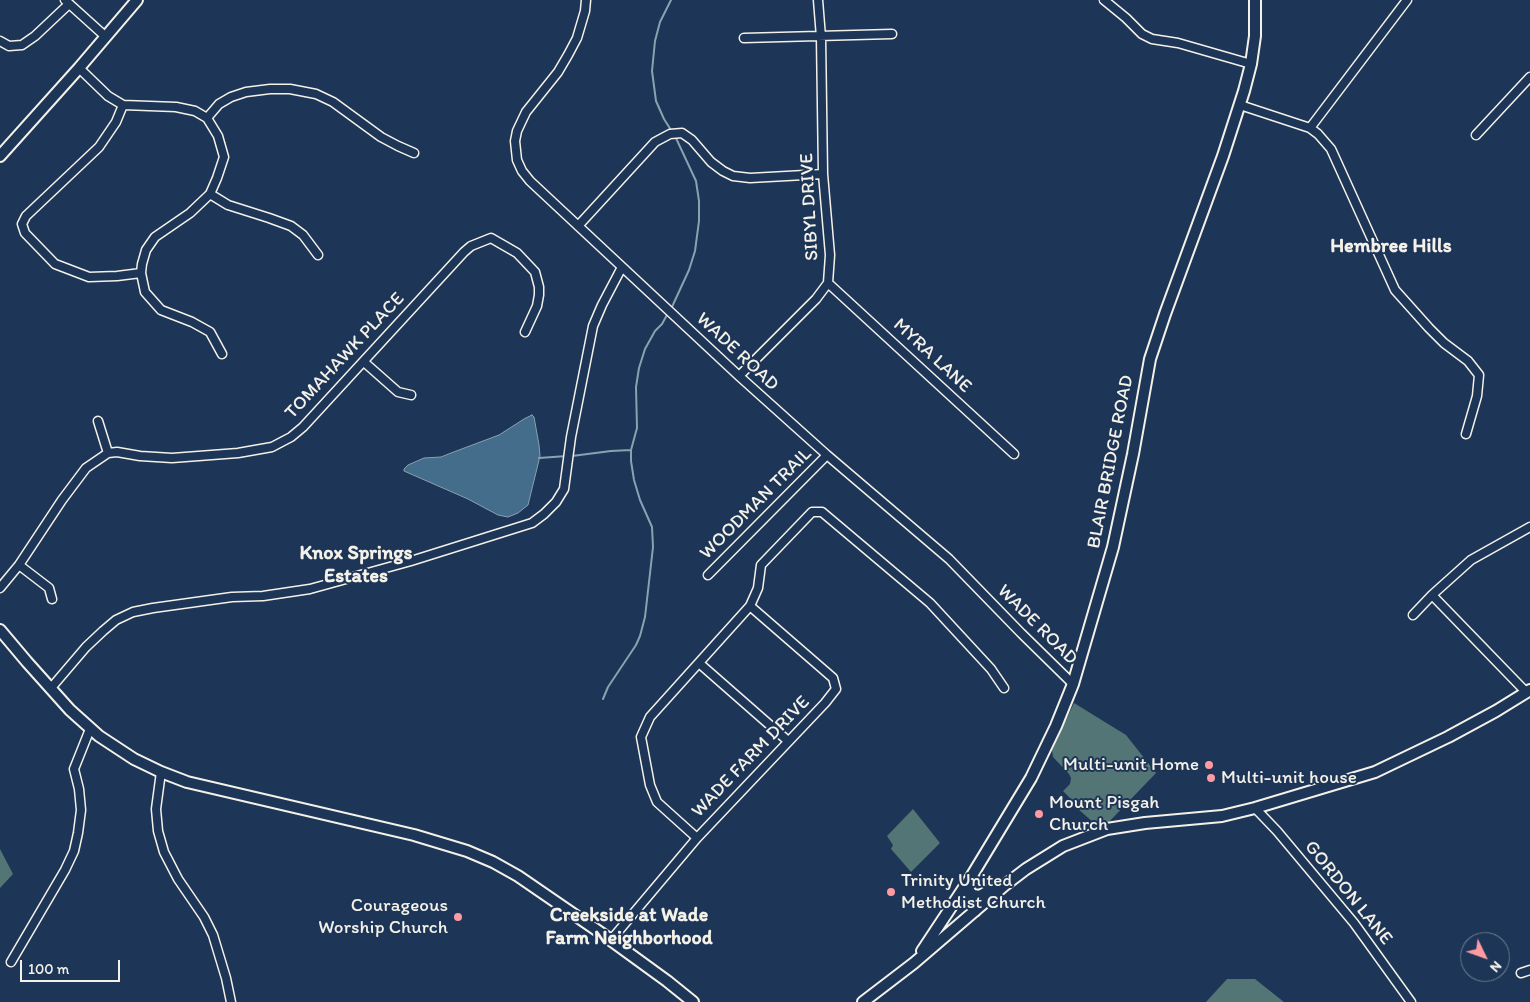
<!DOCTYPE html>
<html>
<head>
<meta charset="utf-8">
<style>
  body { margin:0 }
  #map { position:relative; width:1530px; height:1002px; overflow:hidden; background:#1d3557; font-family:Itim,sans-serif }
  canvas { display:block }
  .north { position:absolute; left:1460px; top:932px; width:50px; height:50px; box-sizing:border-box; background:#1d3557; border:1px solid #738091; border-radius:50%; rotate:132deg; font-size:14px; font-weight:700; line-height:20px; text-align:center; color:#f4f1e8 }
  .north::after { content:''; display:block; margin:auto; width:18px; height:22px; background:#ff9aa2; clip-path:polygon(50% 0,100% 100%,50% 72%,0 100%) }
  .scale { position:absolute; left:20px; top:960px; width:100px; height:22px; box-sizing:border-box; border:2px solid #f4f1e8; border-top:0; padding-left:6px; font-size:15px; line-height:18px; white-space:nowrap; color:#f4f1e8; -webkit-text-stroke:4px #1d3557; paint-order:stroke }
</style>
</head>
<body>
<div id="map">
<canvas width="1530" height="1002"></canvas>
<div class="north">N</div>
<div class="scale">100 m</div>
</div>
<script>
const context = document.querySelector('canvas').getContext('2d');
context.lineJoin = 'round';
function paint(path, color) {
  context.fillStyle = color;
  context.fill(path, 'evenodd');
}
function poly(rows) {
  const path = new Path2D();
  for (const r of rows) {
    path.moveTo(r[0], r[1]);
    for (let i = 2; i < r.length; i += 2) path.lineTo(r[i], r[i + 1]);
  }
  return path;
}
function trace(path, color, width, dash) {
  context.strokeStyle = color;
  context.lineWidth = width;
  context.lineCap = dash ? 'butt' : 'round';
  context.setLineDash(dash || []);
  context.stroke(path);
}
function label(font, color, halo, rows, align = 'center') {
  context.font = font + ' Itim,sans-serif';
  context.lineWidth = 4;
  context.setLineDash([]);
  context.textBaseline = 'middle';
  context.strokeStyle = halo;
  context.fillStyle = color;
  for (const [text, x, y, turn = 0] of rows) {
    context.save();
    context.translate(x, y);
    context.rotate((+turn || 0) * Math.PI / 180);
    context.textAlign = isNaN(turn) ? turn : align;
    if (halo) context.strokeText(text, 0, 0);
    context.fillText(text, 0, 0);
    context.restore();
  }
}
const green = poly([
  [1074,703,1126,735,1156,773,1108,823,1098,824,1094,823,1078,809,1073,801,1063,791,1070,784,1071,778,1069,774,1053,757,1052,750],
  [913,809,940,843,911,872,891,849,893,845,887,836],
  [0,849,13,874,0,888],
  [1227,979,1255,979,1284,1002,1206,1002]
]);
const water = poly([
  [532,415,534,417,539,445,540,456,528,505,518,513,508,517,498,515,468,499,404,471,404,469,408,465,424,458,441,457,451,453,499,435,524,419,532,415]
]);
const stream = poly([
  [671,0,660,22,655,41,652,71,656,101,664,119,671,130],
  [671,309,689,270,695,251,699,221,699,201,696,181,675,136],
  [572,456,611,451,631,450],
  [539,458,567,456],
  [603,699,608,687,636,645,640,636,645,617,653,547,652,527,640,500,634,480,631,461,631,450,637,428,636,387,639,368,645,349,655,331,662,324,668,313]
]);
const minor = poly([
  [65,0,106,37],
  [586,0,585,11,577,38,568,55,558,72,526,112,517,131,515,141,517,160,522,171,530,181,739,376,827,455,949,559,1021,633,1073,684],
  [1104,0,1126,18,1142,34,1152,39,1178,43,1251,64],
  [744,38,892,34],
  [0,41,9,46,22,45,35,36,69,4],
  [79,68,108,96,123,105,176,107,195,111,207,118,218,136,224,157,217,178,210,194,190,213,155,237,146,250,142,264,141,273,145,292,161,310,192,322,210,332,222,354],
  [123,105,116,122,99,147,26,216,22,224,25,233,55,264,89,277,117,276,141,273],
  [1240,105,1310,128,1318,134,1331,149,1395,290,1429,328,1444,343,1468,361,1479,375,1477,396,1466,434],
  [207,118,219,104,231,97,246,92,270,89,290,89,316,94,333,102,381,137,398,146,414,153],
  [1310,128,1407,0],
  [1476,135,1530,77],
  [210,194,228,205,269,218,291,226,303,235,318,255],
  [578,226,655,142,670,134,682,133,692,140,711,162,723,171,733,176,750,178,823,174],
  [828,283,1014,454],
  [364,362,398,392,411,395],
  [739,376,816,299,828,283,830,255,823,174,821,37,818,0],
  [98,421,108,453],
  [19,565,49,588,52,599],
  [708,575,827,455],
  [0,588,19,565,62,500,86,468,108,453,117,452,140,456,172,458,238,453,272,447,291,437,303,427,464,252,471,246,491,238,517,253,535,272,539,287,539,295,537,306,525,332],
  [1432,595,1526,692],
  [1413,615,1432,595,1471,560,1530,527],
  [699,663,788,741],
  [51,688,86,647,103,631,116,620,133,612,153,608,232,597,263,596,310,589,411,561,532,523,544,514,556,502,564,489,571,437,593,326,602,305,622,267],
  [161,772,156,809,158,831,164,852,178,879,204,917,213,935,226,978,231,1002],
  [1255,808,1277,831,1354,923,1411,1002],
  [697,838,657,802,650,785,641,737,650,717,750,606,758,588,761,565,812,512,822,512,930,603,991,669,1004,688],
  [611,940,697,838,825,703,836,689,833,678,750,606],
  [11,962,65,870,74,851,78,833,81,810,79,789,74,769,90,729],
  [1521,973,1530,970]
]);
const tertiary = poly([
  [0,156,79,68,137,0],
  [0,630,27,662,70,710,99,736,134,759,161,772,187,782,414,835,467,851,493,862,518,876,601,933,667,981,693,1002],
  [969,882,968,887,970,892,973,895,980,896,993,888,999,887],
  [975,911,965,897,964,892,965,887,1031,778,1056,726,1073,684,1113,547,1133,454,1150,359,1165,314,1223,156,1244,91,1251,64,1255,36,1255,0],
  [922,951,965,886],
  [863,1002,914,963,1005,885,1026,869,1063,846,1107,829,1145,823,1222,816,1255,808,1375,772,1448,737,1496,711,1530,690]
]);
const markers = [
  [1209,765,5,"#ff9aa2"],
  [1211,778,5,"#ff9aa2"],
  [1039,814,5,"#ff9aa2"],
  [891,892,5,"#ff9aa2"],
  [458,917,5,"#ff9aa2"]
];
const streetNames = [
  ["SIBYL DRIVE",810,207,-93],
  ["WADE ROAD",737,352,43],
  ["TOMAHAWK PLACE",345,356,-47],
  ["MYRA LANE",932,356,43],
  ["BLAIR BRIDGE ROAD",1111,462,-79],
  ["WOODMAN TRAIL",756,504,-45],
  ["WADE ROAD",1037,625,45],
  ["WADE FARM DRIVE",751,757,-46],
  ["GORDON LANE",1348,893,51]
];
const poiNames = [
  ["Multi-unit Home",1199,765,"right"],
  ["Multi-unit house",1221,778],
  ["Mount Pisgah",1049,803],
  ["Church",1049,825],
  ["Trinity United",901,881],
  ["Methodist Church",901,903],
  ["Courageous",448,906,"right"],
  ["Worship Church",448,928,"right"]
];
const neighbourhoodNames = [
  ["Hembree Hills",1391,247],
  ["Knox Springs",356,554],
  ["Estates",356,577],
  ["Creekside at Wade",629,916],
  ["Farm Neighborhood",629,939]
];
paint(green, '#537575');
paint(water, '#446c8b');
trace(water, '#8aa1b0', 1);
trace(stream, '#8aa1b0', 2);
trace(minor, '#f4f1e8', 11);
trace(tertiary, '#f4f1e8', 14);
trace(minor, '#1d3557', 8);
trace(tertiary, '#1d3557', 10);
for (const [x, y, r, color] of markers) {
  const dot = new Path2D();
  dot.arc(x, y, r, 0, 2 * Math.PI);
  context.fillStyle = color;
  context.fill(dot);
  trace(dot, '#1d3557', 2);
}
label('19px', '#f4f1e8', '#1d3557', streetNames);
label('19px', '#f4f1e8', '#1d3557', poiNames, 'left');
label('bold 20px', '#f4f1e8', '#1d3557', neighbourhoodNames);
</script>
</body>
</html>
